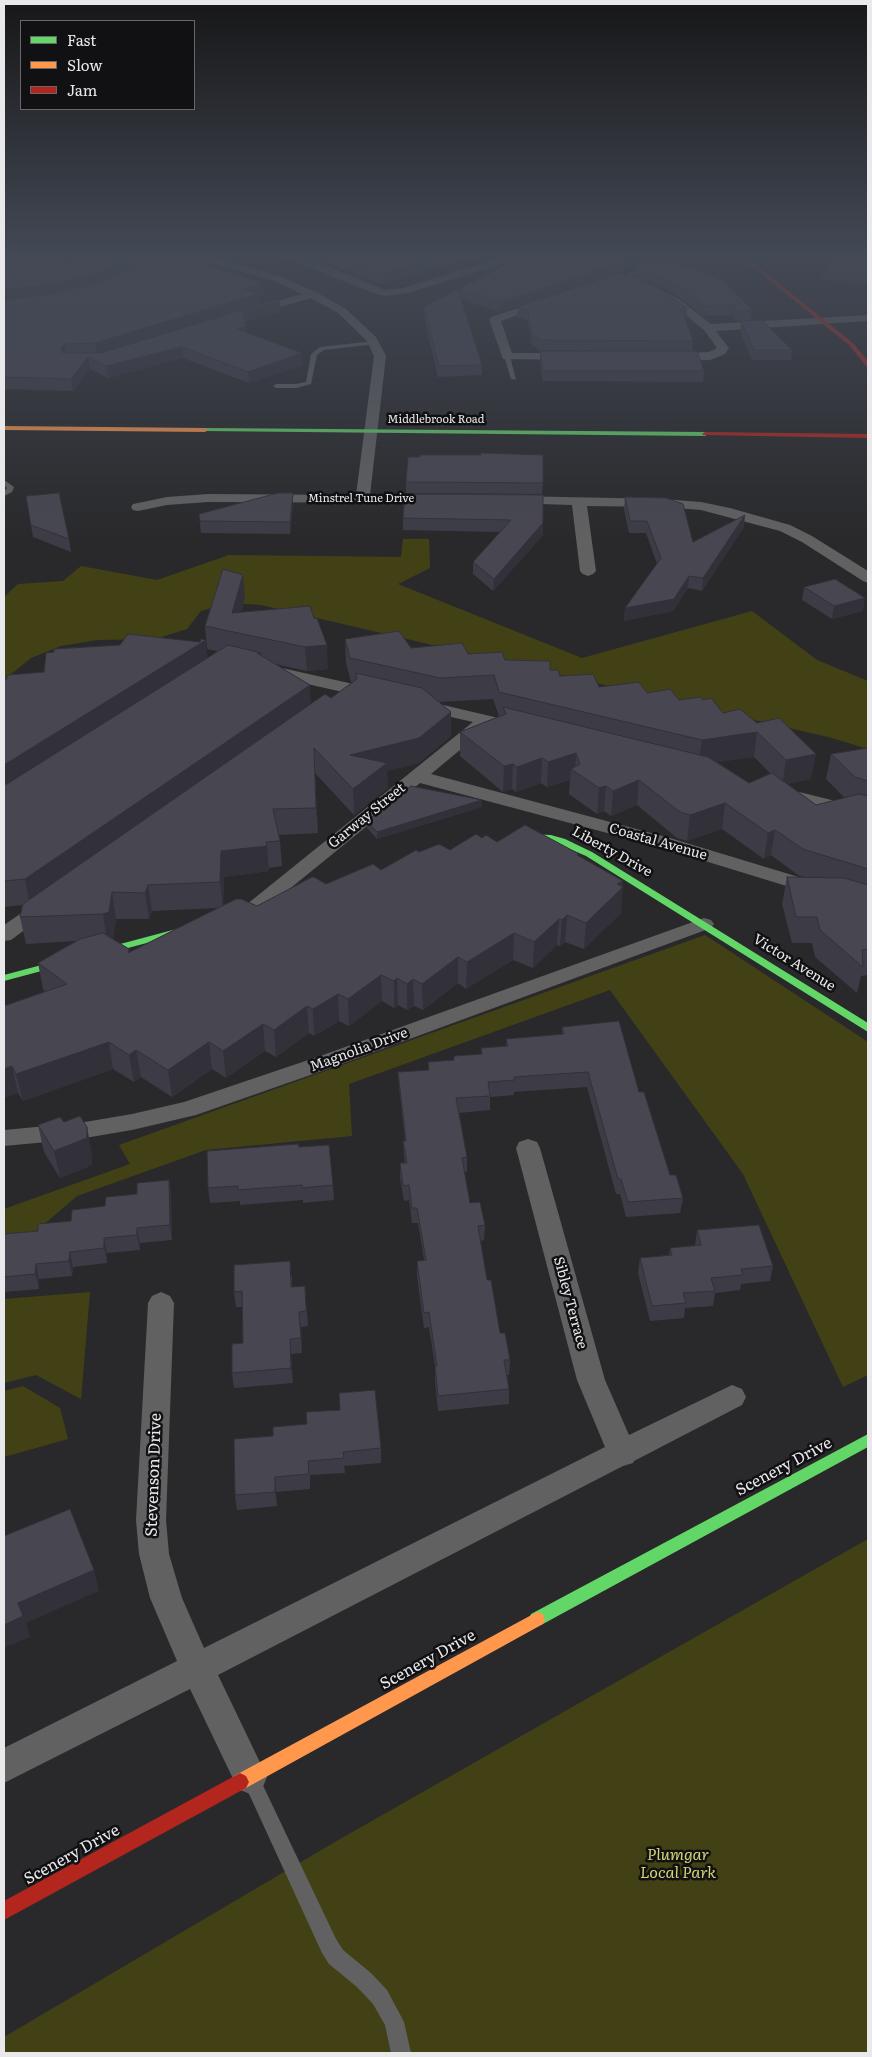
<!DOCTYPE html>
<html>
<head>
<meta charset="utf-8">
<style>
  body { margin:0 }
  #map { position:relative; width:872px; height:2057px; overflow:hidden; background:#29292b; font-family:Literata,serif }
  canvas { display:block }
  .frame { position:absolute; inset:0; border:5px solid #e9e9ec; pointer-events:none }
  .legend { position:absolute; left:20px; top:20px; width:175px; height:90px; box-sizing:border-box; background:#111113; border:1px solid #67676a; margin:0; padding:6px 9px; list-style:none; font-size:15px; color:#e9e9ec }
  .legend li { display:flex; align-items:center; gap:10px; height:25px }
  .legend b { width:25px; border:1px solid #67676a }
</style>
</head>
<body>
<div id="map">
<canvas width="872" height="2057"></canvas>
<div class="frame"></div>
<ul class="legend">
<li><b style="height:6px;background:#63d668"></b>Fast</li>
<li><b style="height:6px;background:#ff974d"></b>Slow</li>
<li><b style="height:6px;background:#b3261e"></b>Jam</li>
</ul>
</div>
<script>
const context = document.querySelector('canvas').getContext('2d');
context.lineJoin = 'round';
function paint(path, color) {
  context.fillStyle = color;
  context.fill(path, 'evenodd');
}
function poly(rows) {
  const path = new Path2D();
  for (const r of rows) {
    path.moveTo(r[0], r[1]);
    for (let i = 2; i < r.length; i += 2) path.lineTo(r[i], r[i + 1]);
  }
  return path;
}
function trace(path, color, width, dash) {
  context.strokeStyle = color;
  context.lineWidth = width;
  context.lineCap = dash ? 'butt' : 'round';
  context.setLineDash(dash || []);
  context.stroke(path);
}
function label(font, color, halo, rows, align = 'center') {
  context.font = font + ' Literata,serif';
  context.lineWidth = 5;
  context.setLineDash([]);
  context.textBaseline = 'middle';
  context.strokeStyle = halo;
  context.fillStyle = color;
  for (const [text, x, y, turn = 0] of rows) {
    context.save();
    context.translate(x, y);
    context.rotate((+turn || 0) * Math.PI / 180);
    context.textAlign = isNaN(turn) ? turn : align;
    if (halo) context.strokeText(text, 0, 0);
    context.fillText(text, 0, 0);
    context.restore();
  }
}
const green = poly([
  [403,539,429,539,430,568,398,584,582,658,752,611,817,660,868,681,868,749,832,738,261,605,229,603,201,611,187,629,155,639,97,640,61,646,31,658,4,680,4,597,18,584,63,581,81,566,157,580,229,555,401,557],
  [705,935,868,1042,868,1375,843,1387,743,1174,610,990,349,1084,352,1136,206,1150,77,1196,28,1238,4,1241,4,1209,130,1164,119,1145],
  [90,1292,81,1399,36,1375,4,1383,4,1299],
  [23,1386,60,1408,68,1439,4,1457,4,1391],
  [868,1539,868,2053,4,2053,4,2037,340,1839]
]);
const lane = poly([
  [659,262,664,263,616,280,611,279,659,262],
  [374,341,376,344,324,350,317,355,311,384,296,388,276,388,273,386,276,384,296,384,306,382,311,354,320,347,374,341],
  [507,354,510,356,516,380,511,379,504,356,507,354],
  [4,480,14,487,12,492,4,496,4,491,7,488,4,485,4,480],
  [253,1774,259,1777,336,1939,343,1950,371,1973,387,1990,404,2022,411,2053,391,2053,385,2025,373,2004,357,1987,329,1964,322,1953,244,1783,247,1777,253,1774]
]);
const street = poly([
  [191,255,207,255,282,277,316,292,346,309,376,337,386,356,370,495,434,496,439,497,441,500,439,503,208,502,167,505,138,511,133,510,131,507,133,504,138,503,167,497,208,494,356,495,374,356,367,341,338,313,311,298,255,314,247,314,245,312,247,310,302,294,274,281,192,257,191,255],
  [279,255,295,255,320,263,385,290,403,288,510,255,526,255,525,257,408,293,385,296,373,293,279,255],
  [661,290,680,300,711,324,868,315,868,321,716,331,729,348,725,354,710,360,669,361,665,360,663,357,665,354,709,352,717,348,704,330,672,304,657,295,656,293,657,291,661,290],
  [546,299,550,300,551,302,550,304,501,321,512,353,570,353,576,357,574,360,503,359,489,319,491,317,546,299],
  [514,496,663,499,701,502,730,508,790,525,812,536,868,571,868,583,863,581,802,542,780,531,701,510,663,507,587,506,596,571,593,574,588,576,583,574,580,571,572,505,509,503,507,500,509,497,514,496],
  [264,664,380,690,383,694,380,698,374,699,258,673,256,669,258,665,264,664],
  [422,700,524,724,527,728,524,732,518,733,489,726,431,774,670,838,868,898,868,911,656,846,420,783,255,917,248,919,241,917,238,913,241,909,473,722,416,709,413,705,416,701,422,700],
  [779,787,868,809,868,821,772,797,770,793,772,789,779,787],
  [46,899,53,901,56,905,53,909,11,940,4,941,4,925,39,901,46,899],
  [704,918,711,920,714,924,711,928,339,1065,196,1115,132,1130,79,1139,4,1146,4,1130,79,1123,132,1114,184,1102,323,1055,704,918],
  [528,1139,537,1142,540,1148,605,1380,629,1435,732,1385,742,1389,746,1397,742,1405,634,1461,633,1463,623,1466,218,1675,267,1777,262,1789,250,1794,238,1789,190,1689,4,1783,4,1748,177,1661,150,1598,139,1554,136,1520,148,1303,152,1296,161,1292,170,1296,174,1303,166,1520,169,1554,182,1598,204,1648,605,1447,577,1380,516,1148,519,1142,528,1139]
]);
const fast = poly([
  [205,428,705,432,708,434,705,436,203,431,203,429,205,428],
  [528,834,551,835,565,839,592,852,868,1023,868,1032,586,856,551,841,528,840,513,842,508,839,513,836,528,834],
  [199,923,203,924,204,926,203,928,4,981,4,975,199,923],
  [868,1434,868,1447,543,1624,537,1626,531,1624,529,1619,531,1614,868,1434]
]);
const slow = poly([
  [4,426,205,428,208,430,205,432,4,430,4,426],
  [537,1612,543,1614,545,1619,543,1624,246,1788,240,1791,234,1788,231,1782,234,1776,537,1612]
]);
const jam = poly([
  [738,255,744,255,853,343,868,361,868,367,866,366,849,345,738,255],
  [705,432,868,434,868,438,703,435,702,434,705,432],
  [240,1773,246,1776,249,1782,246,1788,4,1920,4,1901,240,1773]
]);
const wall = poly([
  [214,255,238,255,228,259],
  [300,255,486,255,381,284,321,261],
  [868,255,868,283,822,280,824,270],
  [4,261,68,263,214,266,212,267,263,283,264,294,259,296,259,305,280,312,245,322,246,333,303,365,249,383,183,358,108,378,90,369,73,391,4,389],
  [250,308,101,353,99,353],
  [635,266,752,310,751,320,735,321,733,315,704,316,681,299,661,286,634,276],
  [632,269,609,275,500,312,461,299,482,365,482,375,438,377,424,317,424,307,459,293,459,289],
  [518,307,687,308,686,318,685,318,693,341,692,351,538,350,537,347,532,347,528,321,517,317],
  [741,321,792,350,791,360,752,360,740,331],
  [540,351,704,371,703,382,543,381,540,362],
  [406,482,543,483,542,494,406,493],
  [405,494,543,523,543,535,493,591,473,574,473,562,500,532,403,530,403,518],
  [26,496,69,539,71,552,33,537],
  [625,497,693,542,744,527,702,591,688,588,673,611,624,621,625,608,657,564,646,533,629,533,624,509],
  [293,505,290,534,201,533,199,514],
  [804,587,863,611,832,619,802,600],
  [245,598,241,612,310,606,328,669,307,671,275,664,311,704,331,698,353,682,351,682,346,663,345,639,411,648,468,654,505,660,550,670,560,676,599,687,647,693,679,700,703,700,723,713,740,709,811,779,787,784,816,805,845,798,826,779,831,754,868,748,868,975,861,976,857,993,815,957,812,943,792,943,782,904,787,877,807,878,798,875,771,855,764,859,722,829,687,841,677,838,637,805,611,816,604,811,597,814,569,794,570,780,547,787,541,783,516,792,512,789,503,792,460,756,460,732,499,716,493,699,439,702,451,712,451,736,419,763,387,771,388,788,354,815,315,773,318,833,279,835,280,841,282,866,269,868,269,871,224,877,223,906,257,906,326,884,381,870,419,852,450,850,482,838,497,842,579,856,623,881,621,913,584,949,565,942,560,946,557,945,533,968,513,960,466,989,458,983,423,1010,414,1006,407,1010,398,1005,394,1008,382,1001,349,1026,339,1021,314,1036,309,1033,276,1057,265,1051,226,1078,212,1069,172,1097,141,1077,134,1082,113,1069,23,1101,18,1093,6,1097,4,1094,4,1006,46,992,43,989,38,963,76,941,26,944,20,917,22,905,4,907,4,679,208,658,217,651,207,649,205,626],
  [754,757,770,773,749,783,717,762],
  [218,908,130,952,129,949,112,939,113,939,116,919,149,919,152,911],
  [482,807,377,839,367,828,367,821],
  [562,1027,639,1092,670,1175,683,1198,680,1213,626,1217,620,1194,616,1194,587,1087,514,1092,514,1095,490,1097,490,1110,459,1113,467,1157,467,1172,464,1172,470,1203,485,1225,484,1240,480,1241,487,1280,500,1333,510,1360,509,1375,507,1375,509,1389,509,1404,438,1411,435,1381,435,1366,429,1327,424,1328,417,1276,417,1261,424,1260,418,1223,412,1223,409,1200,404,1201,400,1178,400,1163,405,1163,404,1156,403,1141,405,1141,399,1087,398,1072,428,1070,428,1062,454,1060,454,1056,481,1054,481,1048,506,1046,506,1039,562,1034],
  [64,1122,92,1154,92,1165,60,1178,44,1152,38,1125],
  [299,1147,333,1185,334,1200,303,1203,303,1200,240,1205,240,1201,210,1203,208,1188],
  [169,1180,171,1195,172,1240,140,1243,140,1250,107,1253,107,1263,73,1267,72,1276,39,1279,39,1289,4,1292,4,1238,38,1231,71,1221,105,1206,137,1194],
  [697,1230,773,1266,770,1281,741,1284,740,1290,715,1293,713,1306,685,1308,684,1318,650,1321,638,1273,640,1258,669,1255,670,1248,695,1246],
  [292,1276,292,1287,305,1286,308,1326,301,1327,302,1353,291,1354,293,1383,234,1388,232,1373,243,1343,242,1307,236,1307,234,1292],
  [234,1439,381,1448,381,1463,344,1466,345,1473,310,1475,310,1489,276,1492,277,1506,237,1510,235,1495]
]);
const shadedWall = poly([
  [141,255,168,255,87,287,53,295,4,301,4,290],
  [214,255,214,266,199,273,198,262],
  [228,255,238,255,228,259],
  [449,255,486,255,381,284,381,274],
  [633,260,632,269,609,275,500,312,501,302,610,266],
  [263,283,264,294,259,296,259,305,97,354,95,343,243,289],
  [280,301,280,312,244,322,243,311],
  [246,327,246,338,237,329],
  [64,344,66,355,62,359,61,348],
  [182,347,183,358,108,378,106,366],
  [302,353,303,365,249,383,248,372],
  [88,357,90,369,73,391,71,379],
  [293,493,293,505,290,534,290,522],
  [745,515,744,527,702,591,703,578],
  [543,523,543,535,493,591,494,579],
  [243,575,245,598,235,632,232,613],
  [689,576,688,588,673,611,624,621,625,608],
  [865,598,863,611,832,619,834,606],
  [206,640,208,664,4,793,4,765],
  [327,645,328,669,307,671,305,647],
  [310,685,311,709,30,905,25,879],
  [451,712,451,736,419,763,387,771,388,788,354,815,353,789,350,755],
  [757,732,754,757,698,765,702,740],
  [314,748,315,773,318,833,316,808],
  [576,753,575,771,571,769,570,780,547,787,548,762],
  [816,754,811,779,782,785,786,760],
  [542,758,541,783,516,792,517,767],
  [513,764,512,789,503,792,504,766],
  [639,780,637,805,611,816,613,791],
  [606,786,604,811,597,814,599,788],
  [482,800,482,807,377,839,377,832],
  [725,803,722,829,687,841,690,815],
  [775,830,771,855,764,859,768,833],
  [267,846,269,871,224,877,223,908,220,882,221,851],
  [623,881,621,913,584,949,586,923,617,884],
  [148,885,152,911,149,919,145,893],
  [112,892,116,919,113,939,107,940,103,914],
  [567,915,565,942,560,946,562,920],
  [559,919,557,945,533,968,534,942],
  [514,933,513,960,466,989,467,962],
  [458,957,458,983,423,1010,422,984],
  [381,975,382,1001,349,1026,348,999],
  [397,978,398,1005,394,1008,394,981],
  [413,979,414,1006,407,1010,407,984],
  [338,994,339,1021,314,1036,313,1009],
  [307,1006,309,1033,276,1057,274,1030],
  [263,1024,265,1051,226,1078,223,1051],
  [109,1042,113,1069,23,1101,16,1074],
  [209,1042,212,1069,172,1097,168,1070],
  [136,1050,141,1077,134,1082,129,1055],
  [12,1066,18,1093,6,1097,4,1090,4,1069],
  [87,1127,92,1154,92,1165,60,1178,54,1151],
  [169,1180,171,1195,172,1240,170,1225],
  [137,1228,140,1243,140,1250,137,1235],
  [104,1238,107,1253,107,1263,104,1248],
  [70,1252,73,1267,72,1276,69,1261],
  [36,1264,39,1279,39,1289,35,1274],
  [299,1312,301,1327,302,1353,301,1338],
  [290,1339,291,1354,293,1383,291,1368],
  [275,1477,276,1492,277,1506,275,1492],
  [94,1570,99,1591,26,1623,30,1637,4,1648,4,1625,18,1603]
]);
const building = poly([
  [9,255,66,255,68,263,88,255,141,255,86,277,51,284,4,290,4,261,9,255],
  [163,255,213,255,198,262,263,283,243,289,258,294,95,343,64,344,61,348,63,353,101,353,275,300,280,301,243,311,246,327,237,329,302,353,248,372,182,347,106,366,88,357,71,379,4,377,4,300,52,294,94,284,163,255],
  [331,255,449,255,381,274,331,255],
  [525,255,615,255,633,260,610,266,501,302,459,289,525,255],
  [833,255,868,255,868,273,824,270,833,255],
  [672,262,722,280,752,310,736,311,734,305,705,306,682,289,662,277,635,266,644,263,655,266,672,262],
  [616,274,631,275,652,284,687,308,681,308,693,341,538,340,538,337,532,337,528,311,518,307,616,274],
  [458,289,482,365,439,366,424,307,458,289],
  [762,320,792,350,754,350,741,321,762,320],
  [540,351,697,351,704,371,543,371,540,351],
  [481,453,543,455,543,483,406,482,408,457,420,457,420,455,481,455,481,453],
  [59,493,69,539,31,525,26,496,59,493],
  [278,493,293,493,290,522,200,521,199,514,278,493],
  [405,494,543,495,543,523,494,579,473,562,511,520,403,518,405,494],
  [625,497,666,498,683,504,693,542,745,515,703,578,689,576,674,599,625,608,661,558,647,521,630,521,625,497],
  [223,569,243,575,232,613,310,606,314,618,317,618,327,645,305,647,205,626,223,569],
  [835,579,865,598,834,606,804,587,835,579],
  [399,631,411,648,462,643,468,654,502,652,505,660,550,661,550,670,558,670,560,676,593,674,599,687,639,682,647,693,670,689,679,700,701,697,703,700,711,698,723,713,740,709,757,723,779,718,816,754,786,760,757,732,702,740,499,692,494,675,440,678,350,658,345,639,399,631],
  [128,634,200,642,201,639,206,640,4,765,4,679,7,679,7,675,44,672,46,653,54,652,54,649,120,645,128,634],
  [228,645,262,653,257,653,310,685,25,879,4,881,4,784,7,784,228,645],
  [356,673,422,688,451,712,419,738,350,755,387,763,353,789,314,748,316,808,273,809,280,841,266,842,267,846,221,851,220,882,148,885,145,893,112,892,109,912,103,914,20,917,23,904,325,694,331,698,357,679,356,673],
  [503,707,708,757,749,783,772,773,816,805,859,794,868,796,868,869,803,849,775,830,768,833,725,803,690,815,680,812,639,780,613,791,606,786,599,788,571,769,580,764,576,753,548,762,542,758,517,767,513,764,504,766,460,732,506,714,503,707],
  [868,748,868,781,855,777,831,754,868,748],
  [411,786,482,800,377,832,367,821,411,786],
  [525,825,579,854,577,855,623,881,617,884,623,887,586,923,567,915,562,920,559,919,534,942,514,933,467,962,458,957,422,984,413,979,407,984,397,978,394,981,381,975,348,999,338,994,313,1009,307,1006,274,1030,263,1024,223,1051,209,1042,168,1070,136,1050,129,1055,109,1042,16,1074,12,1066,4,1069,4,1006,67,984,38,963,80,939,103,933,129,949,128,953,236,899,241,899,257,906,312,877,314,877,326,884,373,864,381,870,416,850,419,852,439,844,450,850,476,834,482,838,486,835,497,842,525,825],
  [787,877,844,878,868,885,868,949,862,950,863,967,820,930,817,917,796,917,787,877],
  [619,1021,639,1092,644,1092,670,1175,676,1175,683,1198,628,1202,621,1179,618,1179,588,1072,514,1077,515,1080,488,1082,490,1096,456,1098,467,1157,462,1158,470,1203,480,1202,485,1225,478,1226,487,1280,491,1280,500,1333,505,1333,510,1360,504,1360,509,1389,438,1396,435,1366,437,1366,429,1312,424,1313,417,1261,426,1260,417,1208,412,1208,409,1185,403,1186,400,1163,407,1163,403,1141,406,1141,398,1072,429,1070,428,1062,454,1060,454,1056,482,1054,481,1048,508,1046,506,1039,564,1034,562,1027,619,1021],
  [80,1116,87,1127,87,1138,54,1151,38,1125,60,1117,64,1122,80,1116],
  [298,1144,299,1147,329,1145,333,1185,302,1188,302,1185,238,1190,238,1186,208,1188,207,1151,298,1144],
  [169,1180,170,1225,137,1228,137,1235,104,1238,104,1248,70,1252,69,1261,36,1264,35,1274,4,1277,4,1234,38,1231,38,1224,71,1221,72,1210,105,1206,106,1197,137,1194,137,1183,169,1180],
  [759,1225,773,1266,741,1269,743,1275,711,1278,715,1291,683,1293,686,1303,652,1306,640,1258,672,1255,670,1248,701,1245,697,1230,759,1225],
  [290,1261,291,1287,305,1286,306,1311,299,1312,301,1338,290,1339,291,1368,232,1373,232,1344,243,1343,242,1291,234,1292,234,1265,290,1261],
  [375,1390,381,1448,343,1452,344,1458,308,1461,309,1474,275,1477,275,1492,235,1495,234,1439,273,1436,273,1427,307,1424,306,1412,340,1410,339,1393,375,1390],
  [70,1509,94,1570,18,1603,23,1616,4,1625,4,1536,70,1509]
]);
const farStreetnames = [
  ["Middlebrook Road",436,420],
  ["Minstrel Tune Drive",361,499]
];
const streetNames = [
  ["Garway Street",367,816,-39],
  ["Coastal Avenue",658,842,16],
  ["Liberty Drive",612,852,29],
  ["Victor Avenue",794,963,32],
  ["Magnolia Drive",359,1050,-20],
  ["Sibley Terrace",570,1303,75]
];
const nearStreetnames = [
  ["Scenery Drive",784,1467,-28],
  ["Stevenson Drive",154,1475,-88],
  ["Scenery Drive",428,1660,-29],
  ["Scenery Drive",72,1855,-29]
];
const nearParknames = [
  ["Plumgar",678,1855],
  ["Local Park",678,1873]
];
paint(green, '#424116');
paint(lane, '#616162');
paint(street, '#616162');
paint(fast, '#63d668');
paint(slow, '#ff974d');
paint(jam, '#b3261e');
paint(wall, '#3d3c46');
paint(shadedWall, '#323139');
paint(building, '#474651');
trace(building, '#323139', 1);
const sky = context.createLinearGradient(0, 0, 0, 543);
sky.addColorStop(0, '#171718');
sky.addColorStop(0.47, '#434955');
sky.addColorStop(1, '#43495500');
context.fillStyle = sky;
context.fillRect(0, 0, 872, 543);
label('11px', '#e9e9ec', '#111113', farStreetnames);
label('14px', '#e9e9ec', '#111113', streetNames);
label('16px', '#e9e9ec', '#111113', nearStreetnames);
label('italic 16px', '#d5d475', '#111113', nearParknames);
</script>
</body>
</html>
